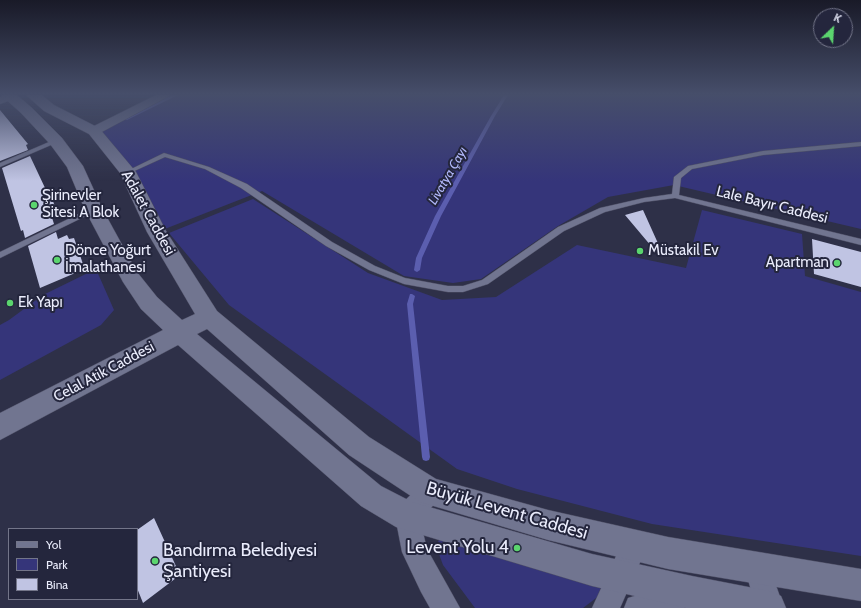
<!DOCTYPE html>
<html>
<head>
<meta charset="utf-8">
<style>
  body { margin:0 }
  #map { position:relative; width:861px; height:608px; overflow:hidden; background:#2e3048; font-family:Cabin,sans-serif }
  canvas { display:block }
  .legend { position:absolute; left:8px; top:528px; width:130px; height:72px; box-sizing:border-box; background:#24263d; border:1px solid #737589; margin:0; padding:5px 7px; list-style:none; font-size:12px; color:#eaecfc }
  .legend li { display:flex; align-items:center; gap:8px; height:20px }
  .legend b { width:20px; border:1px solid #737589 }
  .north { position:absolute; left:813px; top:8px; width:40px; height:40px; box-sizing:border-box; background:#24263d; border:1px solid #737589; border-radius:50%; rotate:25deg; font-size:11px; font-weight:700; line-height:16px; text-align:center; color:#eaecfc }
  .north::after { content:''; display:block; margin:auto; width:14px; height:18px; background:#5bd56e; clip-path:polygon(50% 0,100% 100%,50% 72%,0 100%) }
</style>
</head>
<body>
<div id="map">
<canvas width="861" height="608"></canvas>
<ul class="legend">
<li><b style="height:5px;background:#717590"></b>Yol</li>
<li><b style="height:11px;background:#35357a"></b>Park</li>
<li><b style="height:11px;background:#c0c4e3"></b>Bina</li>
</ul>
<div class="north">K</div>
</div>
<script>
const context = document.querySelector('canvas').getContext('2d');
context.lineJoin = 'round';
function paint(path, color) {
  context.fillStyle = color;
  context.fill(path, 'evenodd');
}
function poly(rows) {
  const path = new Path2D();
  for (const r of rows) {
    path.moveTo(r[0], r[1]);
    for (let i = 2; i < r.length; i += 2) path.lineTo(r[i], r[i + 1]);
  }
  return path;
}
function trace(path, color, width, dash) {
  context.strokeStyle = color;
  context.lineWidth = width;
  context.lineCap = dash ? 'butt' : 'round';
  context.setLineDash(dash || []);
  context.stroke(path);
}
function label(font, color, halo, rows, align = 'center') {
  context.font = font + ' Cabin,sans-serif';
  context.lineWidth = 4;
  context.setLineDash([]);
  context.textBaseline = 'middle';
  context.strokeStyle = halo;
  context.fillStyle = color;
  for (const [text, x, y, turn = 0] of rows) {
    context.save();
    context.translate(x, y);
    context.rotate((+turn || 0) * Math.PI / 180);
    context.textAlign = isNaN(turn) ? turn : align;
    if (halo) context.strokeText(text, 0, 0);
    context.fillText(text, 0, 0);
    context.restore();
  }
}
const green = poly([
  [166,95,861,95,861,229,674,185,608,197,558,226,481,279,453,283,404,276,262,191,157,232,94,131],
  [253,199,368,273,442,300,496,297,577,245,686,268,702,210,802,234,805,276,861,292,861,556,652,524,517,489,457,469,229,305,169,233],
  [96,269,114,310,101,325,0,380,0,325,9,320,43,295],
  [442,534,608,589,583,608,475,608,443,565,436,546]
]);
const stream = poly([
  [172,95,178,95,127,120,124,119,172,95],
  [504,95,508,95,495,116,441,216,422,258,420,270,417,272,415,271,414,270,416,258,435,216,491,116,504,95],
  [410,294,412,294,415,296,413,304,430,457,429,460,426,461,423,460,422,457,407,304,410,294]
]);
const building = poly([
  [0,110,28,144,26,145,28,150,0,161],
  [30,156,46,190,49,189,55,207,49,208,54,224,25,238,23,230,21,231,2,168],
  [643,210,661,250,657,253,625,215],
  [56,232,58,239,67,235,69,239,74,238,83,264,80,264,80,271,40,288,28,246],
  [812,239,861,252,861,287,814,274],
  [154,518,180,575,143,603,137,588,137,530]
]);
const lane = poly([
  [56,139,59,141,58,142,0,167,0,163,56,139],
  [861,142,861,146,763,155,692,169,681,178,679,195,861,239,861,245,675,198,644,202,605,212,564,231,488,284,463,292,448,292,404,284,369,270,326,246,241,188,205,169,165,157,130,173,128,174,125,172,164,153,209,167,247,184,332,242,375,266,405,278,448,286,463,286,482,280,558,227,600,208,644,198,672,194,674,177,688,166,763,151,861,142],
  [91,208,97,208,98,210,0,258,0,252,91,208]
]);
const street = poly([
  [4,95,15,95,16,97,14,99,0,104,0,97,4,95],
  [156,95,171,95,98,134,90,134,88,131,90,128,156,95],
  [430,480,438,484,442,492,438,500,420,520,427,549,460,608,430,608,421,592,402,552,395,516,398,507,422,484,430,480],
  [627,530,636,534,643,551,642,558,620,608,592,608,616,556,617,551,614,543,618,534,627,530],
  [758,556,767,560,784,608,756,608,745,569,749,560,758,556],
  [683,581,693,585,697,595,693,605,684,608,624,608,628,598,683,581]
]);
const secondary = poly([
  [1,95,17,95,31,107,62,138,83,166,103,210,137,272,157,297,182,320,195,314,147,232,120,173,89,134,44,111,26,95,42,95,54,105,99,128,136,172,166,231,217,311,369,437,436,479,548,510,668,537,861,569,861,601,668,569,548,540,420,502,349,455,207,329,197,334,381,486,412,502,592,554,692,576,769,591,781,596,786,608,686,608,592,586,396,527,361,506,178,345,0,440,0,413,163,330,141,309,123,282,85,210,67,167,50,144,21,113,1,95]
]);
const markers = [
  [34,205,4,"#5bd56e"],
  [640,251,4,"#5bd56e"],
  [57,260,4,"#5bd56e"],
  [837,263,4,"#5bd56e"],
  [10,303,4,"#5bd56e"],
  [517,548,4,"#5bd56e"],
  [155,561,4,"#5bd56e"]
];
const farWaternames = [
  ["Livatya Çayı",448,176,-60]
];
const poiNames = [
  ["Şirinevler",42,196],
  ["Sitesi A Blok",42,213],
  ["Dönce Yoğurt",65,251],
  ["İmalathanesi",65,268],
  ["Müstakil Ev",648,251],
  ["Apartman",829,263,"right"],
  ["Ek Yapı",18,303]
];
const streetNames = [
  ["Lale Bayır Caddesi",772,205,14],
  ["Adalet Caddesi",148,213,61],
  ["Celal Atik Caddesi",104,372,-28]
];
const nearStreetnames = [
  ["Büyük Levent Caddesi",507,511,16]
];
const nearPoinames = [
  ["Levent Yolu 4",509,548],
  ["Bandırma Belediyesi",163,551,"left"],
  ["Şantiyesi",163,572,"left"]
];
paint(green, '#35357a');
paint(stream, '#5b5eaf');
paint(building, '#c0c4e3');
trace(lane, '#4d4e64', 1);
trace(street, '#4d4e64', 1);
trace(secondary, '#4d4e64', 1);
paint(lane, '#717590');
paint(street, '#717590');
paint(secondary, '#717590');
const sky = context.createLinearGradient(0, 0, 0, 181);
sky.addColorStop(0, '#191a28');
sky.addColorStop(0.52, '#464e6a');
sky.addColorStop(1, '#464e6a00');
context.fillStyle = sky;
context.fillRect(0, 0, 861, 181);
for (const [x, y, r, color] of markers) {
  const dot = new Path2D();
  dot.arc(x, y, r, 0, 2 * Math.PI);
  context.fillStyle = color;
  context.fill(dot);
  trace(dot, '#24263d', 1.5);
}
label('italic 13px', '#b1b8fa', '#24263d', farWaternames);
label('15px', '#eaecfc', '#24263d', poiNames, 'left');
label('15px', '#eaecfc', '#24263d', streetNames);
label('18px', '#eaecfc', '#24263d', nearStreetnames);
label('18px', '#eaecfc', '#24263d', nearPoinames, 'right');
</script>
</body>
</html>
